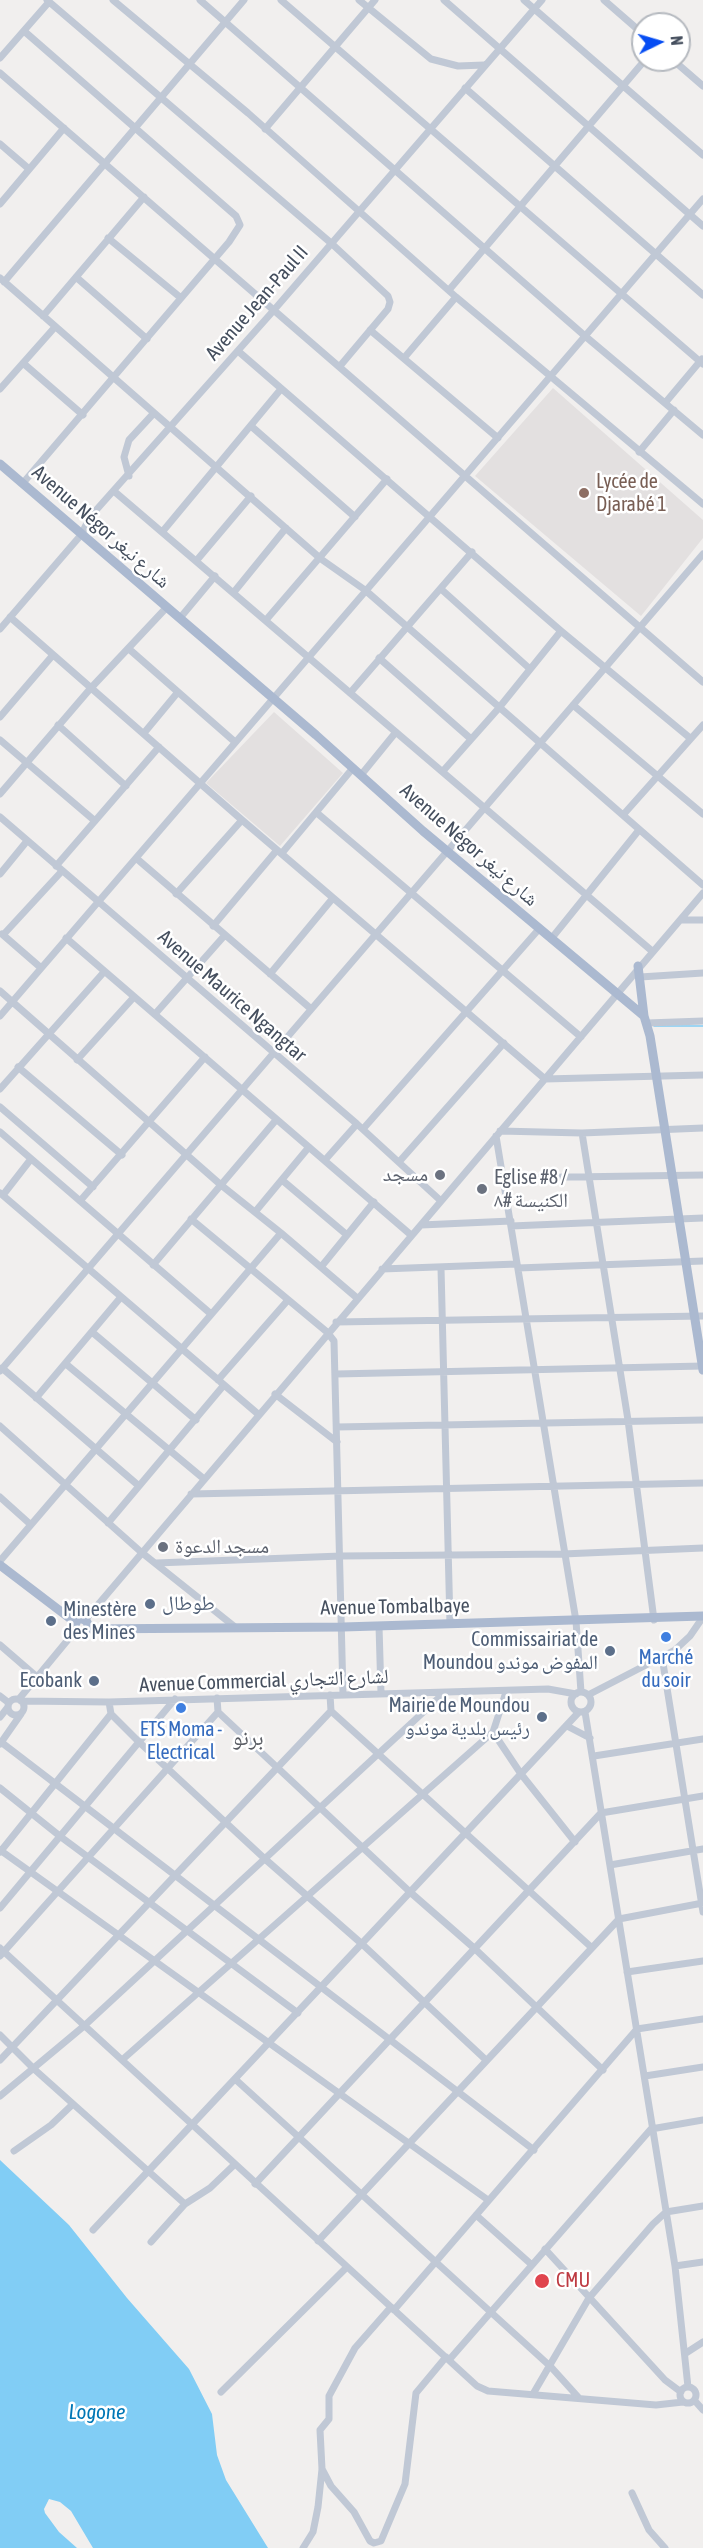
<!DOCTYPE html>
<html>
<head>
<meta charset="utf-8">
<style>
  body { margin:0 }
  #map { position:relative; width:703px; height:2548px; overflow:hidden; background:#f1efee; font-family:"Asap Condensed",sans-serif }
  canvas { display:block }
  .north { position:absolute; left:631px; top:12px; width:60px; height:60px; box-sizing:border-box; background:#fff; border:2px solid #b5b9bf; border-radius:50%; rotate:85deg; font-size:16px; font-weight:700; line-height:24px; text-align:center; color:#454f5e }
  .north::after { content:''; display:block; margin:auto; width:21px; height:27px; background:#064df3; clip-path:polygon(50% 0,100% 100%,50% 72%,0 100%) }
</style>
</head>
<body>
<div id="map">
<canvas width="703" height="2548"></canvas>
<div class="north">N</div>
</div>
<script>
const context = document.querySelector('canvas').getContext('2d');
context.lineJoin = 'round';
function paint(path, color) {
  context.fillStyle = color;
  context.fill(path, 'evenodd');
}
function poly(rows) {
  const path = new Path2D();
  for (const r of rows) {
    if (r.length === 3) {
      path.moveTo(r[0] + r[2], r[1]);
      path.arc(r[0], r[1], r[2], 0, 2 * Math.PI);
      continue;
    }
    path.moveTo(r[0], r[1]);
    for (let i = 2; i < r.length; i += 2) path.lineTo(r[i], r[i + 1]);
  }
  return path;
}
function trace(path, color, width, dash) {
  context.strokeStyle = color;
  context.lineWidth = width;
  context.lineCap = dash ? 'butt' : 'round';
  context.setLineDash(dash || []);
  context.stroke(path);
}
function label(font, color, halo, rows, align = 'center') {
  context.font = font + ' "Asap Condensed","Noto Naskh Arabic",sans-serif';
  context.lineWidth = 5;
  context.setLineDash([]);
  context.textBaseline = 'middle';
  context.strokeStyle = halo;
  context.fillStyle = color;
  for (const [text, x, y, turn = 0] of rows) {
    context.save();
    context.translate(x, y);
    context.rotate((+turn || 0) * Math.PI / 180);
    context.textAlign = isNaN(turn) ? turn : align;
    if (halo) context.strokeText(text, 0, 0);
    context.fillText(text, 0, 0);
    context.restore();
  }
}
const education = poly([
  [553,388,703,520,703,538,641,616,475,476],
  [274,712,343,773,280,846,206,783]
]);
const water = poly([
  [0,2160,69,2225,127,2298,189,2369,212,2414,217,2455,226,2480,268,2548,93,2548,71,2511,60,2502,49,2499,44,2509,45,2513,59,2532,77,2548,0,2548]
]);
const stream = poly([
  [654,1026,703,1026]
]);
const minor = poly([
  [47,0,331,243,388,296,390,302,388,309,340,366],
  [113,0,248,113,456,297,703,504],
  [200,0,585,336,703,435],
  [281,0,703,364],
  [359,0,431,59,458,66,484,65],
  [444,0,703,226],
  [524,0,703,155],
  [604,0,643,34],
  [0,58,49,2],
  [673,60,703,86],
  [0,73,703,682],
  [465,88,703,295],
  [265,129,375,0],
  [0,144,29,169],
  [0,204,64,128],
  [108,238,181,298],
  [76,277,147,339],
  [0,278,321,559,365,590,703,885],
  [4,282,244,0],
  [449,290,645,60],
  [43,316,144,197],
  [370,330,498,438],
  [238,351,561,631,690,738],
  [404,358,456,297],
  [23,363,83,415],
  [0,389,55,327],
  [665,403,702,359],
  [251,426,355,517],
  [639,452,674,410],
  [129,476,124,457,129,440,154,413],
  [23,483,229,242,240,225,236,216,24,31],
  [115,492,652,951],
  [163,531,281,389],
  [197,560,251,496],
  [441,589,530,669],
  [234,592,286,528],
  [10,617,242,820,545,1079,703,1075],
  [180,618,215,576],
  [266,620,387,479],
  [0,629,81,535,90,517,274,310,542,0],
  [129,649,235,742],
  [379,658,471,739],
  [350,693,472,552],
  [573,705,703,814],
  [0,717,53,655],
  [58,725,126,786],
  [144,733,178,692],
  [0,740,95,821],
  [443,771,498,709,561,631],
  [361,775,396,732],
  [0,794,90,689,167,607],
  [317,813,581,1037],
  [623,815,703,725],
  [0,817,357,1124,441,1201],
  [282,853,353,768],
  [136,858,310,1008],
  [56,866,159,747],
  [0,874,27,841],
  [176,894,242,820],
  [681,920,703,920],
  [213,926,277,850],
  [2,934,40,967],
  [3,935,62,871],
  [66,938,411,1235],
  [551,939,639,830],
  [270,974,333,898],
  [640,977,703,973],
  [0,991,221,1185,281,1233],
  [155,1014,225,935],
  [0,1016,703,199],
  [647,1023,703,1021],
  [77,1060,134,997],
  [18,1067,122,1155],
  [0,1089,104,972],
  [0,1107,93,1187],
  [363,1129,539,929],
  [500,1131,582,1133,703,1128],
  [0,1132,211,1314],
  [582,1133,628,1420,654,1620],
  [496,1136,576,1621,581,1692],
  [325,1160,357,1124],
  [399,1162,504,1043],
  [505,1178,703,1175],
  [282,1180,347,1235],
  [0,1193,258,1414],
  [3,1195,31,1159],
  [80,1201,205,1057],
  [255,1212,309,1147],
  [191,1219,327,1332,334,1341,343,1694],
  [421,1225,511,1221],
  [511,1226,703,1218],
  [153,1265,276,1120],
  [321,1267,374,1202],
  [441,1268,450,1624],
  [518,1268,703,1261],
  [382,1269,517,1264],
  [336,1322,703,1316],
  [92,1332,196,1420],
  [66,1364,204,1479],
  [2,1368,139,1486],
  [0,1371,703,554],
  [336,1374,703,1366],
  [218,1380,288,1300],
  [275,1394,337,1442],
  [36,1398,121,1297],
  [0,1426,141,1552,235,1627],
  [337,1427,703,1420],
  [191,1494,703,1483],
  [0,1497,30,1524],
  [108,1523,224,1385],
  [0,1561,281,1233,357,1298],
  [156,1563,341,1556,563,1554,703,1548],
  [85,1620,703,893],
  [379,1626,381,1693],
  [0,1645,37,1677],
  [662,1657,703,1912],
  [581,1702,10],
  [588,1695,675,1650,690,1636,703,1617],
  [0,1696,9,1703],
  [217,1698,218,1712,410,1892,474,1948,603,2070],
  [16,1707,8],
  [19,1699,76,1630],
  [21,1701,109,1702,548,1689,576,1694],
  [109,1702,111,1714,139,1742,265,1859,362,1944,486,2060],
  [331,1711,591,1947],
  [585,1712,675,2266,688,2387],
  [0,1717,8,1707],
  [567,1726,590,1738],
  [493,1732,521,1774,575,1842],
  [1,1742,534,2150],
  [0,1744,21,1714],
  [594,1756,703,1739],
  [0,1788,61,1837,298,2013],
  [0,1850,488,2200],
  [0,1852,111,1714],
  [610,1865,703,1849],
  [0,1908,175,1699],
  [0,1948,477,2386,488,2391,656,2405,683,2402],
  [0,1956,218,1712],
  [627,1972,703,1961],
  [0,2035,34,2069,185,2204],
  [0,2060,331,1711,330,1695],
  [122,2060,493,1732,506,1692],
  [645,2076,703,2067],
  [235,2079,551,2367,579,2398],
  [0,2096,84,2026,444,1693],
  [14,2151,51,2125,73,2104],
  [255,2184,601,1813,703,1796],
  [476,2215,532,2265],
  [93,2230,579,1712],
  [318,2241,619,1919,703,1903],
  [151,2242,185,2204,210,2188,234,2165],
  [545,2249,665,2380,681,2392],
  [675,2266,703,2262],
  [394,2310,637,2029,703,2019],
  [686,2353,703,2342],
  [449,2360,651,2129,703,2120],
  [688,2395,8],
  [221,2392,347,2267],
  [533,2394,589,2298,653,2224,666,2212,703,2206],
  [695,2401,703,2410],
  [322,2469,331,2486,354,2512,370,2541,374,2543,381,2541,405,2484,416,2393,446,2357],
  [632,2493,649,2530,665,2548],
  [303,2548,313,2532,318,2507,322,2469,320,2430,329,2419,329,2396,355,2348,391,2307]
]);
const major = poly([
  [0,464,316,735,423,831,644,1016,650,1036,703,1370],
  [638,966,644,1016],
  [0,1565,76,1623],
  [81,1626,7],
  [87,1629,343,1627,703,1616]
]);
const markers = [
  [584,493,6,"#8d6e63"],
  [440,1175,6,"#6b7280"],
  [482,1189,6,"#6b7280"],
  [163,1547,6,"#6b7280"],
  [150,1604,6,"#5c6f8a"],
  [51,1621,6,"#5c6f8a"],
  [666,1637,6,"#3f7fe0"],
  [610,1651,6,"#5c6f8a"],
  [94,1681,6,"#5c6f8a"],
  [181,1708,6,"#3f7fe0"],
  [542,1717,6,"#5c6f8a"],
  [542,2281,8,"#e0444e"]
];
const streetNames = [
  ["Avenue Jean-Paul II",257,303,-49],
  ["Avenue Négor شارع نيغر",101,527,41],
  ["Avenue Négor شارع نيغر",469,845,41],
  ["Avenue Maurice Ngangtar",232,996,41],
  ["Avenue Tombalbaye",395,1607,-1],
  ["Avenue Commercial لشارع التجاري",264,1681,-2]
];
const educationNames = [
  ["Lycée de",596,482],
  ["Djarabé 1",596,505]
];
const worshipNames = [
  ["مسجد",428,1175,"right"],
  ["Eglise #8 /",494,1178],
  ["الكنيسة #٨",494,1201],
  ["مسجد الدعوة",175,1547]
];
const serviceNames = [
  ["طوطال",162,1604,"left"],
  ["Minestère",63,1610,"left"],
  ["des Mines",63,1633,"left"],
  ["Commissairiat de",598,1640],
  ["Moundou المفوض موندو",598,1663],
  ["Ecobank",82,1681],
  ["Mairie de Moundou",530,1706],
  ["رئيس بلدية موندو",530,1729]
];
const shopNames = [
  ["Marché",666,1658],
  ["du soir",666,1681],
  ["ETS Moma -",181,1730],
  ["Electrical",181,1753]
];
const healthNames = [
  ["CMU",556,2281]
];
const waterNames = [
  ["Logone",97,2412]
];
const quarterNames = [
  ["برنو",248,1738]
];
paint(education, '#e3e0e0');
paint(water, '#81cdf5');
trace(stream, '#81cdf5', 1.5);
trace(minor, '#c0c8d5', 7);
trace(major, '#abb9d0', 9);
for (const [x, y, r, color] of markers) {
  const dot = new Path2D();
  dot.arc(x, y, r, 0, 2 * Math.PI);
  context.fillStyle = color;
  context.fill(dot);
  trace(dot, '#fff', 2);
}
label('20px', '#454f5e', '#fff', streetNames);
label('20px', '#785e54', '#fff', educationNames, 'left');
label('20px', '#5b616d', '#fff', worshipNames, 'left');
label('20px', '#4e5e75', '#fff', serviceNames, 'right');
label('20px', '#366cbe', '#fff', shopNames);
label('20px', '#be3a42', '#fff', healthNames, 'left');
label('italic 21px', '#0077b6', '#fff', waterNames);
label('22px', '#5a5d64', '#fff', quarterNames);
</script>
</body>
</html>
